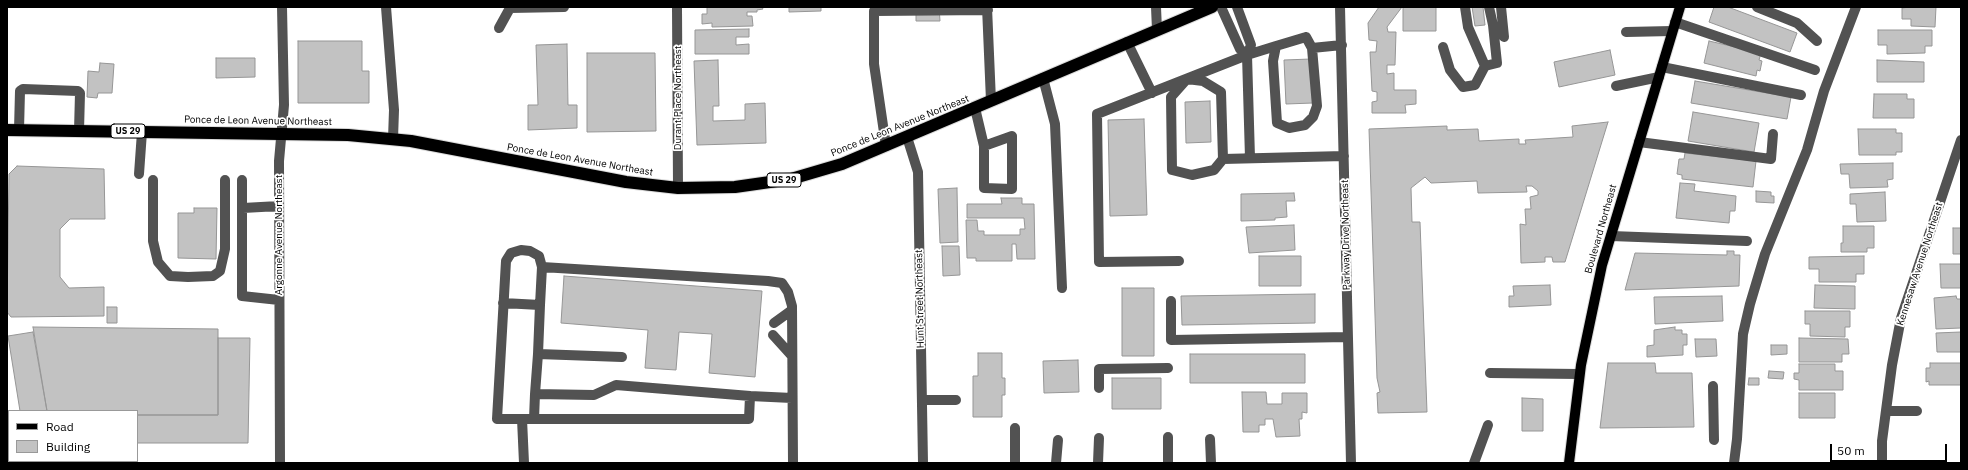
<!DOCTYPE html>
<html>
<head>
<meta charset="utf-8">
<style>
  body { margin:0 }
  #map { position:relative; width:1968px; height:470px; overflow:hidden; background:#fff; font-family:"IBM Plex Sans",sans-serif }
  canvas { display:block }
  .frame { position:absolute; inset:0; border:8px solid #000; pointer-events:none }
  .legend { position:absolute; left:8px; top:410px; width:130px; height:52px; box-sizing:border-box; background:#fff; border:1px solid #999; margin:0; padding:5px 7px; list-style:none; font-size:12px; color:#000 }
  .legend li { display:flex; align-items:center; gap:8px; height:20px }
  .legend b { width:20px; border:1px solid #999 }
  .scale { position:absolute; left:1830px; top:444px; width:117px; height:18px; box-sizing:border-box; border:2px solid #000; border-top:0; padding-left:5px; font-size:12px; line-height:14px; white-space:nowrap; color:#000; -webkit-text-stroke:3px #fff; paint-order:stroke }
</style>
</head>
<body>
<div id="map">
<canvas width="1968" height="470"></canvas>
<div class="frame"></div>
<ul class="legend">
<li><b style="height:5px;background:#000"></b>Road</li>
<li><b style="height:11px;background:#c2c2c2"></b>Building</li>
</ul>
<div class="scale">50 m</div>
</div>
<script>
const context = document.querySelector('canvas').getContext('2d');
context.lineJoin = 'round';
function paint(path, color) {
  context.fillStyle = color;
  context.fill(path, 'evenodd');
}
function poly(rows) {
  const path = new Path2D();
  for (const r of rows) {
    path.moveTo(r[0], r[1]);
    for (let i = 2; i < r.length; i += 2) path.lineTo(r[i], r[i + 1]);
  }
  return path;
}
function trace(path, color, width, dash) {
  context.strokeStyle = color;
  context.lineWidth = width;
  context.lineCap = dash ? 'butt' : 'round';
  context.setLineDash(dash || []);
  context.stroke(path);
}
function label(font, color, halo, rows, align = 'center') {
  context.font = font + ' "IBM Plex Sans",sans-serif';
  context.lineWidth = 3.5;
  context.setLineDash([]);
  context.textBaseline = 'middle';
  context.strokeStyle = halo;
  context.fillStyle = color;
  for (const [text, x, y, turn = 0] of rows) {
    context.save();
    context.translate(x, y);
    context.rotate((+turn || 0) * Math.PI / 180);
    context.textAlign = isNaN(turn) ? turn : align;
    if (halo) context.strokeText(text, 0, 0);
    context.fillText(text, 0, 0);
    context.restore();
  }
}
const building = poly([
  [707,7,762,7,763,9,757,10,757,12,747,12,747,16,752,16,753,26,712,27,712,23,702,24,702,14,707,14,707,7],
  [789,7,821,7,821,11,789,12,789,7],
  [916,7,939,7,940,21,916,21,916,7],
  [1379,7,1402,7,1387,27,1388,32,1396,32,1395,65,1387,65,1387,74,1394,73,1394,90,1416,90,1416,104,1405,105,1406,113,1372,113,1372,102,1377,101,1377,92,1372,91,1370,52,1376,52,1377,41,1369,40,1368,23,1379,7],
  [1403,7,1436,7,1436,31,1403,31,1403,7],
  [1472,7,1483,7,1485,25,1475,26,1472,7],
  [1714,7,1728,7,1797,33,1790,52,1709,22,1714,7],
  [1910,7,1936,7,1935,27,1911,26,1911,19,1902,19,1902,8,1910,7],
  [749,29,749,37,736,37,736,45,749,44,749,54,695,54,695,30,749,29],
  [1878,30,1932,30,1932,46,1925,46,1925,53,1887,54,1887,45,1878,45,1878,30],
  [298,41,362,41,362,71,369,71,369,103,298,103,298,41],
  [1709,41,1761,53,1759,60,1762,61,1760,71,1757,70,1756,76,1704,63,1709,41],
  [567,44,568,105,577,105,577,128,528,130,528,105,538,105,536,45,567,44],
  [1610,50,1615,75,1559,87,1554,62,1610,50],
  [587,53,655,53,656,131,587,132,587,53],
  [216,58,255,58,255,77,216,78,216,58],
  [1311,59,1313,103,1286,104,1284,60,1311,59],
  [718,60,719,106,713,106,713,121,745,120,745,104,765,103,766,143,697,145,694,61,718,60],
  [1877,60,1924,62,1924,82,1877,82,1877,60],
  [100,63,114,64,112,93,98,93,97,98,87,97,88,71,99,72,100,63],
  [1695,81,1791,97,1787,119,1691,103,1695,81],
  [1874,94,1907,94,1907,99,1914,99,1914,118,1873,118,1874,94],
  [1210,101,1211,142,1186,143,1185,102,1210,101],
  [1693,112,1759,123,1754,152,1688,141,1693,112],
  [1144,119,1147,215,1110,216,1108,120,1144,119],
  [1608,122,1565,262,1553,262,1552,257,1545,257,1545,262,1521,263,1520,224,1526,225,1525,209,1531,209,1530,197,1538,195,1538,191,1532,186,1526,186,1527,192,1478,193,1477,181,1431,183,1425,177,1411,188,1412,222,1420,222,1427,412,1378,413,1377,393,1380,392,1377,378,1369,129,1447,126,1447,130,1478,129,1479,141,1519,139,1519,144,1526,144,1525,140,1573,137,1572,126,1608,122],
  [1858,129,1896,129,1896,133,1902,133,1902,152,1896,152,1896,155,1859,155,1858,129],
  [1685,153,1756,161,1753,187,1682,179,1682,175,1677,174,1679,159,1684,159,1685,153],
  [1893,163,1893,179,1887,180,1888,187,1850,188,1849,174,1841,174,1840,164,1893,163],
  [17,166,104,169,105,219,70,219,60,229,60,277,69,288,104,287,104,316,11,317,7,312,9,174,17,166],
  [1680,183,1695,184,1694,191,1736,196,1735,211,1730,211,1729,223,1676,218,1680,183],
  [957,188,958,242,940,243,938,189,957,188],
  [1756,191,1771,192,1771,196,1774,196,1774,203,1756,202,1756,191],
  [1885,192,1886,221,1857,222,1856,204,1850,204,1850,194,1885,192],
  [1294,193,1295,201,1286,201,1287,217,1275,218,1275,220,1241,221,1241,194,1294,193],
  [1001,198,1022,198,1022,204,1034,204,1035,259,1017,259,1016,244,1012,244,1012,261,976,261,976,258,967,258,966,220,977,220,978,231,984,231,984,235,1020,235,1020,229,1025,229,1024,218,967,218,967,204,1002,204,1001,198],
  [194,208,217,208,216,259,178,258,178,213,194,213,194,208],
  [1294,225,1295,250,1249,253,1246,227,1294,225],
  [1843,226,1874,226,1874,248,1867,248,1867,252,1841,252,1841,243,1843,243,1843,226],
  [1953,228,1961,228,1961,254,1953,254,1953,228],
  [942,246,959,246,960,275,943,276,942,246],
  [1727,251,1734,251,1734,255,1740,255,1739,286,1625,290,1635,253,1727,255,1727,251],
  [1259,256,1301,256,1301,286,1259,286,1259,256],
  [1864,256,1864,274,1856,274,1856,282,1819,282,1819,269,1809,269,1809,257,1864,256],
  [1940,264,1961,264,1961,288,1941,288,1940,264],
  [564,276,762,291,755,377,709,373,712,334,679,332,676,370,645,368,648,330,561,323,564,276],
  [1550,285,1551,305,1509,307,1509,296,1514,296,1513,286,1550,285],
  [1815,285,1855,286,1855,309,1814,308,1815,285],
  [1122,288,1154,288,1154,356,1122,356,1122,288],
  [1315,294,1315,323,1182,325,1181,296,1315,294],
  [1722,296,1723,321,1655,324,1654,297,1722,296],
  [1956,296,1957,299,1961,299,1961,328,1936,329,1934,298,1956,296],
  [107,307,117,307,117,323,107,323,107,307],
  [1805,311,1850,311,1850,327,1845,327,1845,337,1810,336,1810,324,1805,324,1805,311],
  [33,327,218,329,218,415,137,415,137,411,47,411,33,327],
  [1675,327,1675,330,1682,330,1682,334,1687,334,1687,345,1683,345,1683,355,1647,357,1647,346,1654,345,1654,330,1675,327],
  [33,332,47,411,20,411,8,336,33,332],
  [1961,332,1961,352,1937,352,1936,333,1961,332],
  [218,338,250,338,248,443,137,443,137,415,218,415,218,338],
  [1799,338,1848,339,1849,354,1842,354,1842,362,1799,362,1799,338],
  [1695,339,1716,339,1717,356,1696,357,1695,339],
  [1771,345,1787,345,1787,354,1771,355,1771,345],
  [978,353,1002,353,1002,378,1005,378,1005,395,1002,395,1002,417,973,417,973,376,978,376,978,353],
  [1190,354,1305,354,1305,383,1190,383,1190,354],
  [1078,360,1079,392,1044,393,1043,361,1078,360],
  [1608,363,1655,363,1656,373,1692,373,1694,427,1600,428,1608,363],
  [1930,363,1961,363,1961,385,1929,385,1929,381,1926,382,1926,368,1930,368,1930,363],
  [1799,364,1835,364,1835,371,1843,371,1843,390,1799,390,1799,380,1794,379,1794,373,1799,373,1799,364],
  [1769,371,1784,372,1783,379,1768,378,1769,371],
  [1112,378,1161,378,1161,409,1112,409,1112,378],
  [1749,378,1759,378,1759,385,1748,385,1749,378],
  [1242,392,1266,392,1267,404,1282,404,1282,393,1307,393,1307,413,1302,412,1302,419,1299,419,1300,436,1276,437,1273,419,1265,419,1265,425,1259,425,1259,432,1243,432,1242,392],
  [1799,393,1835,393,1835,418,1799,418,1799,393],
  [1522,398,1543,399,1543,431,1522,431,1522,398]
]);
const minor = poly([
  [386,7,394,110,393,139],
  [677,7,678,188],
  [987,7,991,101],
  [1156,7,1157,30],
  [1221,7,1240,49,1247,55],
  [1237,7,1251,45,1247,55,1250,158],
  [1340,7,1351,463],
  [1501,7,1504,37],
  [1757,7,1797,23,1817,41],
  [1675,22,1815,70],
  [499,28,510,8,564,7],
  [1626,32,1672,31],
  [1306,37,1312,48,1317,106,1313,117,1305,125,1289,128,1277,123,1273,61,1276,46,1306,37],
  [1127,42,1152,93],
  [1443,47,1450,70,1463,87,1475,85,1485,66,1468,27,1465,7],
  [1312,48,1342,45],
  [1485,66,1497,63,1493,25,1489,7],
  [1662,67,1801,95],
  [1043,78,1055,124,1062,288],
  [1187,79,1203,81,1221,92,1223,159,1214,170,1192,175,1172,170,1171,97,1187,79],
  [1616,86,1659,77],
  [975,108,984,146,1012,136,1012,189,984,188,984,146],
  [19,130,20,91,23,89,78,91,80,93,79,131],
  [907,137,918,172,923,463],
  [1639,142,1771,159,1773,134],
  [886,146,874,64,874,11,988,10],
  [1223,159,1344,156],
  [139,174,142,132],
  [153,180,153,241,158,262,170,276,188,277,213,276,220,271,225,249,225,180],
  [242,180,242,296,279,300],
  [243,208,279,206],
  [1611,236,1747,241],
  [1179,261,1099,262,1097,114,1247,55,1276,46],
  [542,267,768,281,782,283,788,292,792,306,793,463],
  [1171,301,1171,340,1348,337],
  [503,303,540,305],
  [774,323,792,310],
  [773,335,792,356],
  [538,354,622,357],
  [1490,373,1579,374],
  [1713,386,1714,440],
  [1099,388,1099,369,1168,368],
  [750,396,792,398],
  [922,400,956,400],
  [1886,411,1917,411],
  [522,419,524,463],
  [534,419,535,394,538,354,540,305,542,267,539,256,530,251,521,250,511,253,506,261,497,419,749,419,750,396,616,385,594,395,535,394],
  [1210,439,1211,463],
  [280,463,279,161,284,105,282,7],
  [1015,463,1015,428],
  [1056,463,1058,440],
  [1098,463,1099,438],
  [1168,463,1168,437],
  [1474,463,1488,425],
  [1734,463,1737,439,1743,334,1750,304,1765,254,1807,150,1824,91,1856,7],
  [1882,463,1882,441,1892,365,1901,318,1961,140]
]);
const major = poly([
  [1569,463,1581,365,1602,265,1680,7]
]);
const highway = poly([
  [7,130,348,135,411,141,626,182,678,188,735,187,791,179,842,164,1212,7]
]);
const shields = [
  [128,131,34],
  [784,180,34]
];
const shieldNames = [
  ["US 29",128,131],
  ["US 29",784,180]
];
const streetNames = [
  ["Durant Place Northeast",678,98,-90],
  ["Ponce de Leon Avenue Northeast",258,121,1],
  ["Ponce de Leon Avenue Northeast",900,126,-22],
  ["Ponce de Leon Avenue Northeast",580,160,10],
  ["Boulevard Northeast",1601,229,-74],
  ["Argonne Avenue Northeast",279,235,-90],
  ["Parkway Drive Northeast",1346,235,-91],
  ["Kennesaw Avenue Northeast",1920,264,-72],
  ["Hunt Street Northeast",920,299,-91]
];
paint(building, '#c2c2c2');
trace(building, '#969696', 1);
trace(major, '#dbdbdb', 12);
trace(highway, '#dbdbdb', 14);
trace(minor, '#525252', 10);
trace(major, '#000', 10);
trace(highway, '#000', 12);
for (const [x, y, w] of shields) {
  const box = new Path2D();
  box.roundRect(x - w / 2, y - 7, w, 14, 3);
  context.fillStyle = '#fff';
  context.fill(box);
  trace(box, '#000', 1);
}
label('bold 9px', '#000', null, shieldNames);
label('10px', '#000', '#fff', streetNames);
</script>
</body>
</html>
